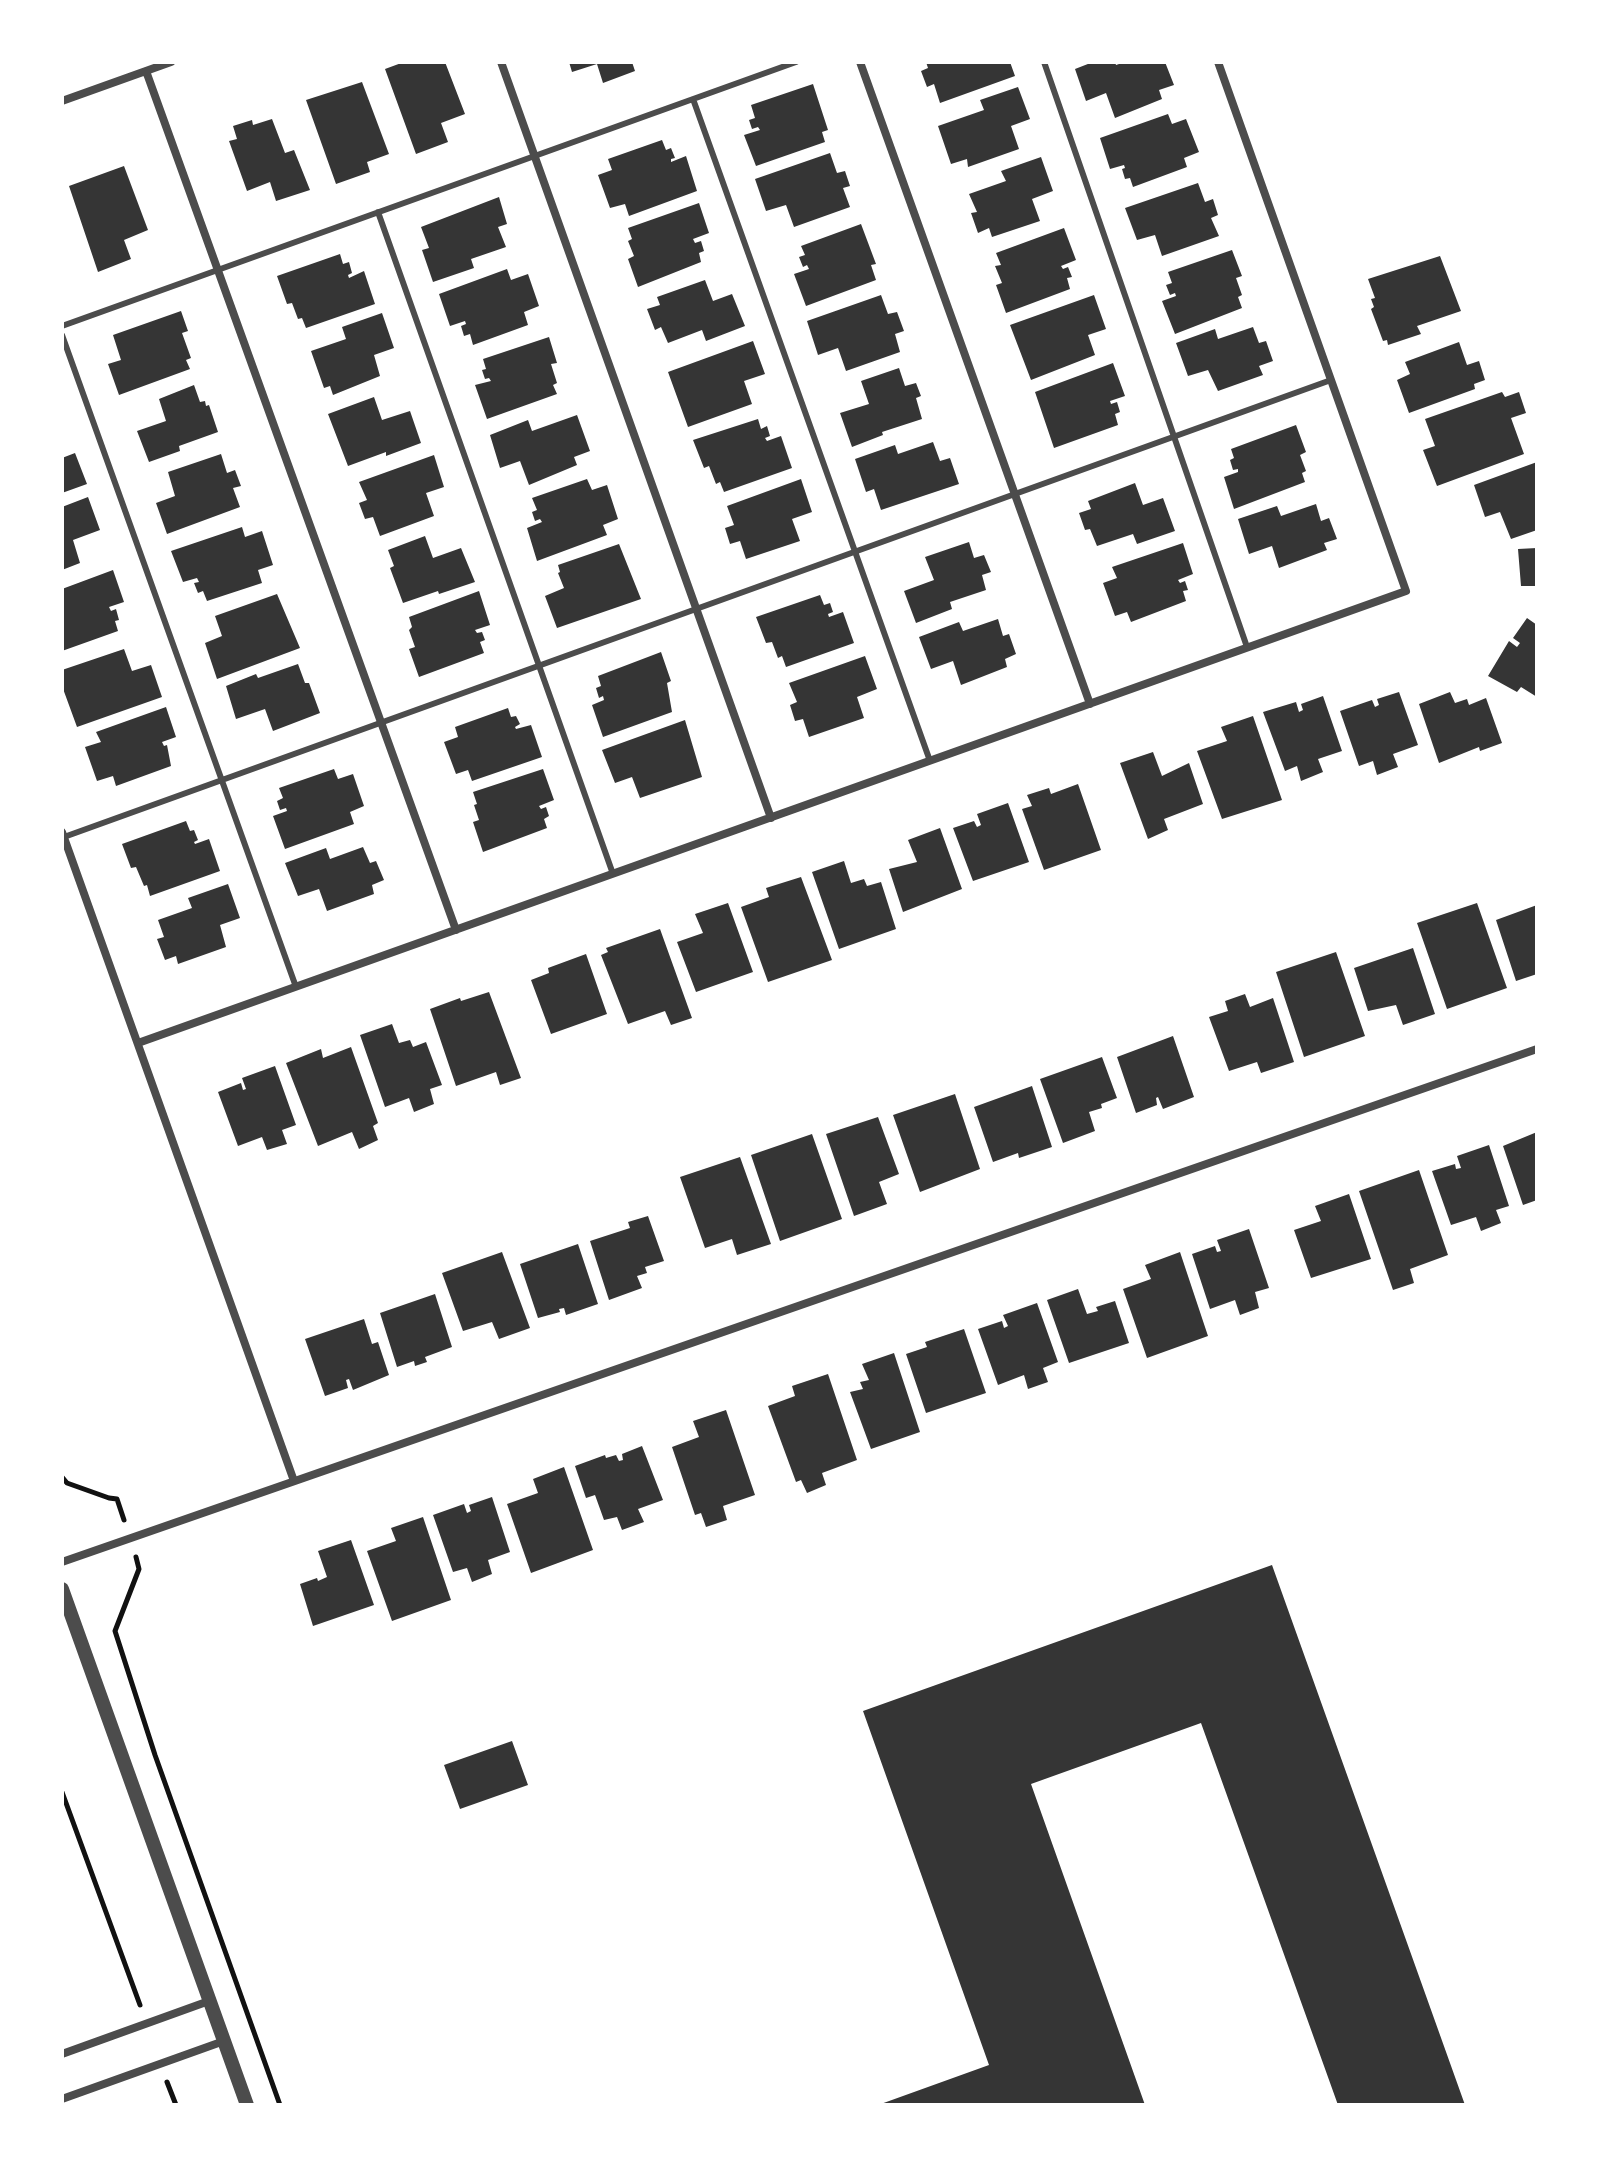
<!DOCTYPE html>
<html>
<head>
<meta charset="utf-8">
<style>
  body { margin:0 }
  #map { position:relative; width:1599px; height:2167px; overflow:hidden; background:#fff; font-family:"Titillium Web",sans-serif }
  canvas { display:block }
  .frame { position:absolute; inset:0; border:64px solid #fff; pointer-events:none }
</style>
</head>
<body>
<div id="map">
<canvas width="1599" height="2167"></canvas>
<div class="frame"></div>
</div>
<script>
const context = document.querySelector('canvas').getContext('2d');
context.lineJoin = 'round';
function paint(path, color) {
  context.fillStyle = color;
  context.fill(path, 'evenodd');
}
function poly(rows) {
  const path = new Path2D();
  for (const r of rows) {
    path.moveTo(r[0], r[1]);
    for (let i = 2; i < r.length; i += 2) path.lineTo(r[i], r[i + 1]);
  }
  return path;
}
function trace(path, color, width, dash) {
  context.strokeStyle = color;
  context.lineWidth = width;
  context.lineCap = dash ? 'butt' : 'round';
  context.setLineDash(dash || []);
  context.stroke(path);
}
const building = poly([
  [404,62,445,62,465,114,441,123,448,142,416,154,385,69],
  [569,62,632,62,635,71,603,83,597,64,572,72],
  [926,62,1010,62,1015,76,940,103,934,84,927,87,921,71,928,68],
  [1093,62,1115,62,1116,65,1125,62,1165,62,1174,85,1159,90,1162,99,1115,118,1106,93,1086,101,1075,69],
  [362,82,389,154,367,162,370,172,336,184,306,100],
  [813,84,828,130,822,132,825,142,756,166,744,135,760,130,758,127,752,129,749,120,755,118,751,105],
  [1018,87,1030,119,1011,126,1019,149,968,167,967,159,951,164,938,126,984,110,980,100],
  [1168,114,1172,124,1186,119,1199,152,1184,158,1187,167,1133,187,1130,178,1125,179,1122,169,1125,168,1124,165,1110,169,1100,138],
  [272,119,285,153,294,150,310,190,276,201,270,182,247,191,229,141,237,139,233,126,252,120,253,125],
  [662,140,666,150,671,148,675,158,671,159,671,162,686,156,697,191,629,216,625,204,610,208,598,175,612,170,608,159],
  [830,153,837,173,845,171,850,186,843,188,850,207,794,227,786,205,766,211,755,179],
  [1041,157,1053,191,1032,199,1040,221,992,237,989,228,978,233,971,213,977,212,969,194,1006,181,1001,171],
  [124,166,148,230,124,240,131,259,98,272,69,186],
  [1198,183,1205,202,1213,199,1218,215,1211,218,1219,236,1162,256,1155,235,1137,240,1125,208],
  [499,197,507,224,498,227,506,247,471,259,474,268,433,282,422,250,429,248,421,227],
  [699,203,709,233,693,239,695,243,701,241,704,251,699,253,701,262,638,287,628,259,634,256,628,241,632,239,628,228],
  [861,224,876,264,871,265,876,280,806,306,794,274,809,269,807,265,803,267,799,257,805,255,801,246],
  [1064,228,1076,260,1061,266,1063,269,1068,267,1072,277,1067,278,1070,289,1006,313,996,285,1002,283,995,266,1001,265,996,253],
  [1232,250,1242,276,1236,278,1242,295,1238,297,1242,308,1175,334,1162,301,1176,296,1175,293,1170,295,1166,285,1172,283,1168,272],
  [340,254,343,264,349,262,352,273,348,275,349,278,364,271,375,304,306,328,302,318,298,319,292,303,287,304,277,276],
  [1440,256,1461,311,1417,326,1421,334,1388,345,1387,340,1383,341,1371,309,1374,307,1371,299,1375,298,1368,279],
  [507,269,511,280,528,274,539,306,524,312,528,325,473,345,470,334,464,336,461,326,466,324,465,321,450,326,439,294],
  [705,280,713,301,732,294,745,326,706,341,702,330,668,343,661,327,655,330,647,309,660,305,657,297],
  [881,295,888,314,897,312,904,331,895,334,900,352,846,371,838,348,818,355,807,321],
  [1094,295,1106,329,1088,335,1095,355,1031,380,1010,325],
  [181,311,188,331,182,333,191,358,186,360,190,369,119,395,108,364,121,360,113,335],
  [382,313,394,348,374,355,380,376,333,395,330,386,324,388,311,351,346,339,342,327],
  [1253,327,1259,343,1266,341,1273,361,1259,366,1263,375,1218,391,1208,370,1188,376,1176,343,1215,329,1218,339],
  [549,337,557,363,551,364,557,383,553,385,557,394,487,419,475,385,491,381,489,378,485,379,482,370,486,369,483,359],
  [753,341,765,374,744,381,752,404,688,427,668,372],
  [1459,342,1467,365,1479,361,1485,380,1474,384,1475,389,1409,413,1397,380,1410,374,1405,362],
  [1113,363,1125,396,1110,401,1111,404,1117,402,1120,412,1115,414,1118,425,1054,448,1035,392],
  [899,368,905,386,916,383,921,396,916,398,922,419,882,432,883,435,852,447,840,413,869,404,861,381],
  [194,385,200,402,205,401,206,406,209,405,218,432,179,446,180,451,149,462,137,431,166,421,159,399],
  [1502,392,1505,397,1519,392,1526,413,1511,418,1524,454,1437,486,1423,450,1435,446,1425,419],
  [374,397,382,420,410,411,421,443,386,456,386,452,348,466,328,414],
  [577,415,590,451,574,457,577,465,529,485,520,461,500,468,490,435,528,420,532,431],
  [758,419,761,429,767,426,770,436,765,438,767,441,781,436,792,468,724,492,720,482,716,484,709,466,704,468,693,440],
  [1296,425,1306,452,1300,455,1306,471,1302,473,1305,482,1234,509,1224,477,1238,472,1238,469,1233,470,1230,460,1234,458,1231,449],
  [933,442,940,461,950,458,959,484,881,510,874,489,866,492,855,459,895,445,898,454],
  [75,453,87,484,62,493,62,458],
  [221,454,227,473,235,470,241,486,233,488,240,507,167,534,156,503,175,496,168,472],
  [434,455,444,487,426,493,434,516,380,536,373,517,365,519,359,503,367,500,359,482],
  [1537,462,1537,530,1511,539,1500,512,1485,517,1474,485],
  [587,479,592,490,607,485,618,519,603,525,607,535,537,561,527,528,542,522,540,519,535,521,532,512,537,510,532,498],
  [801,479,812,512,792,519,800,541,746,559,740,541,730,544,725,528,734,525,727,506],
  [1135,483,1143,505,1163,498,1175,531,1137,544,1133,534,1097,546,1090,529,1085,530,1079,513,1091,509,1088,501],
  [88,497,100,530,73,540,80,563,62,570,62,507],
  [1316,504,1321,521,1329,518,1337,539,1324,543,1327,550,1279,568,1272,546,1249,554,1238,519,1277,506,1281,516],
  [242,527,245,537,262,531,273,565,258,570,262,583,207,601,203,591,198,593,194,583,199,582,197,578,183,582,171,551],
  [425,536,433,558,461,548,475,582,439,594,438,591,403,603,390,568,394,566,388,550],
  [969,542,974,558,984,555,991,572,982,575,986,590,950,602,952,609,916,623,904,591,934,580,925,557],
  [1183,543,1193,574,1178,580,1180,583,1185,581,1188,590,1183,591,1186,601,1131,622,1127,612,1115,616,1103,583,1117,578,1112,567],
  [619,544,641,599,557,628,545,596,564,588,558,573,560,572,558,565],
  [1537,548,1537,586,1521,586,1518,549],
  [113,570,124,602,109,607,111,611,116,609,119,620,115,621,118,631,62,651,62,589],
  [479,591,490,625,475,630,477,633,482,632,485,640,480,642,484,653,419,677,409,649,415,647,409,630,412,627,409,617],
  [277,594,300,648,217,679,205,643,222,636,215,616],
  [820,595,824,605,830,603,833,612,828,614,829,617,843,612,854,643,786,667,782,656,778,658,772,642,766,643,756,617],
  [1527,618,1537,625,1537,697,1521,687,1517,692,1488,676,1509,641,1517,647,1520,643,1513,638],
  [998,619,1003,636,1009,634,1016,654,1005,659,1007,667,961,685,953,661,931,669,919,637,959,622,963,631],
  [124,649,132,671,151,665,162,697,77,727,62,686,62,670],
  [661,652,671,681,667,683,672,712,603,737,592,705,604,700,603,696,599,698,596,688,601,686,598,676],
  [865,656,877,689,857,697,864,718,809,737,803,719,795,721,790,705,797,702,789,683],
  [298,664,305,683,309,683,320,713,273,731,265,709,236,719,226,686,256,674,258,678],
  [1399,692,1418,745,1393,754,1398,767,1377,775,1373,761,1359,766,1340,711,1372,700,1375,707,1379,705,1377,699],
  [1450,692,1455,703,1467,699,1469,705,1486,698,1502,743,1480,751,1479,747,1439,763,1419,704],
  [1323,696,1342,751,1318,759,1323,772,1301,781,1297,766,1285,771,1263,712,1296,702,1299,712,1303,710,1301,704],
  [166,707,176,737,162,742,164,746,167,745,171,766,116,786,113,776,97,781,85,747,101,742,96,732],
  [508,708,511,717,516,716,520,724,515,727,516,729,531,725,542,757,472,781,468,770,456,774,444,742,458,737,455,727],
  [1253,716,1282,800,1222,819,1197,751,1227,741,1221,727],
  [685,720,702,777,640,798,632,777,615,783,602,750],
  [1153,752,1162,776,1189,763,1203,804,1164,819,1168,830,1148,839,1120,763],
  [334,769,338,779,353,774,364,806,350,812,354,824,285,849,273,816,287,811,286,808,280,810,277,801,283,798,279,788],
  [543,769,554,800,539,806,541,809,546,807,549,816,544,819,547,828,483,852,473,822,479,820,474,805,477,804,473,792],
  [1078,784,1101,850,1044,870,1022,809,1032,806,1027,795,1049,788,1051,794],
  [1008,803,1029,862,973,881,953,828,974,821,977,827,981,825,977,814],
  [186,821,190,831,194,830,198,840,194,842,195,844,209,839,220,871,150,896,147,885,144,886,136,867,131,868,122,844],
  [940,828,962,889,903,912,889,869,917,862,908,840],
  [363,847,370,863,376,861,384,880,372,885,374,894,327,911,319,889,298,896,285,863,326,848,330,859],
  [844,861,851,883,864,879,867,886,881,882,896,929,839,949,812,872],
  [801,877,832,960,768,982,741,907,769,897,766,888],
  [228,884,240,918,220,925,226,947,178,964,176,956,165,960,157,939,164,937,158,920,192,908,188,898],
  [728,903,753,972,696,992,677,942,703,933,695,914],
  [1477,903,1507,988,1447,1009,1417,923],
  [1537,905,1537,974,1516,981,1496,920],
  [660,929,692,1018,671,1025,665,1011,628,1024,601,955,608,952,606,948],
  [1413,948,1435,1014,1403,1025,1396,1005,1368,1011,1354,968],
  [1336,952,1365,1036,1304,1057,1276,972],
  [586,954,607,1014,551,1034,531,980,549,973,548,968],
  [489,992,521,1078,500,1085,496,1072,456,1086,430,1009,460,998,461,1001],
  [1245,994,1250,1007,1273,998,1294,1062,1261,1073,1257,1062,1229,1071,1209,1017,1228,1011,1225,1001],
  [392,1024,399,1043,410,1040,413,1047,426,1042,442,1085,430,1089,434,1104,414,1112,409,1098,385,1107,360,1035],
  [1173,1036,1194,1097,1163,1109,1158,1097,1156,1098,1157,1105,1136,1113,1117,1057],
  [351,1047,378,1123,373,1126,378,1140,359,1149,352,1132,318,1146,286,1063,321,1049,323,1058],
  [1102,1057,1117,1098,1101,1104,1102,1108,1089,1112,1095,1131,1063,1143,1040,1079],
  [275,1066,296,1125,282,1130,287,1144,267,1150,262,1137,238,1146,218,1092,241,1083,243,1090,246,1089,242,1078],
  [1032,1086,1052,1147,1019,1158,1018,1153,993,1162,974,1107],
  [955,1094,980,1169,920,1192,893,1115],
  [878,1117,899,1174,879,1182,887,1204,854,1216,826,1134],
  [1537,1132,1537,1200,1523,1205,1503,1146],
  [812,1134,842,1219,780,1241,751,1155],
  [1489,1145,1509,1206,1496,1210,1501,1223,1481,1231,1476,1217,1451,1225,1432,1171,1455,1164,1456,1169,1461,1168,1457,1156],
  [740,1157,771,1244,737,1255,732,1239,705,1248,680,1177],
  [1419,1170,1448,1255,1410,1269,1414,1283,1393,1290,1359,1191],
  [1349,1194,1371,1259,1311,1278,1294,1230,1321,1221,1315,1206],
  [648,1216,664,1261,645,1267,647,1273,637,1276,642,1288,609,1300,590,1241,630,1228,628,1222],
  [1249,1229,1269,1288,1255,1292,1259,1308,1240,1315,1235,1300,1210,1309,1192,1254,1215,1246,1217,1252,1221,1251,1217,1240],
  [578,1244,598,1304,566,1315,564,1308,559,1309,560,1312,538,1318,520,1264],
  [502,1252,530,1328,499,1339,492,1322,463,1331,442,1273],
  [1180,1252,1208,1336,1147,1358,1123,1289,1151,1279,1145,1265],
  [1078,1289,1087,1314,1098,1311,1096,1307,1115,1301,1129,1343,1069,1363,1047,1300],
  [435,1294,452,1347,425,1357,427,1362,415,1366,414,1361,397,1367,380,1313],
  [1037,1303,1058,1362,1043,1368,1048,1382,1028,1389,1024,1375,998,1385,978,1329,1002,1321,1004,1328,1008,1326,1003,1315],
  [364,1319,372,1344,378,1342,389,1375,353,1390,349,1379,346,1380,348,1388,325,1396,305,1339],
  [964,1329,986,1393,926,1413,906,1354,927,1347,925,1342],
  [894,1353,920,1432,871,1449,850,1392,863,1389,860,1382,869,1380,862,1364],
  [828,1374,857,1460,822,1473,826,1485,807,1493,801,1480,796,1482,768,1406,795,1396,792,1386],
  [726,1410,755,1495,723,1506,727,1520,706,1527,701,1513,695,1515,672,1447,699,1437,693,1421],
  [642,1446,663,1500,638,1509,644,1522,622,1530,617,1517,604,1520,595,1495,586,1498,575,1466,605,1455,606,1458,616,1455,619,1461,623,1460,622,1454],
  [564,1467,593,1550,531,1573,507,1504,538,1493,533,1479],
  [492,1497,510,1552,488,1560,492,1574,472,1582,467,1568,453,1572,433,1515,464,1504,467,1513,471,1511,469,1505],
  [423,1517,451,1600,392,1621,367,1551,396,1541,391,1528],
  [351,1540,374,1605,313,1626,300,1584,317,1578,318,1581,327,1577,318,1551],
  [1272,1565,1465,2105,1338,2105,1201,1723,1031,1784,1145,2105,878,2105,989,2065,863,1711],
  [512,1741,528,1785,460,1809,444,1765]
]);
const path = poly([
  [62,1477,67,1483,109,1498,117,1499,124,1520],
  [136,1557,139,1569,115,1631,155,1755,280,2105],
  [62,1792,140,2005],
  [167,2082,176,2105]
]);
const service = poly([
  [1044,62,1247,647],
  [693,99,930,761],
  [378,212,613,874],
  [62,326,796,62],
  [62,335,296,987],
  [64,837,1331,380]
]);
const minor = poly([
  [501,62,771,818],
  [860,62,1090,704],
  [146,71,456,930],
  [62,101,171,62],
  [62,832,294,1481],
  [138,1043,1406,591,1218,62],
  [62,1562,1537,1049],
  [62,2054,209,2001],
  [62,2099,224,2041]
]);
const tertiary = poly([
  [62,1589,247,2105]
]);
paint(building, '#353535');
trace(path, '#111', 5);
trace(service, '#4c4c4c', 6);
trace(minor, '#4c4c4c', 8);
trace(tertiary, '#4c4c4c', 14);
</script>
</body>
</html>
